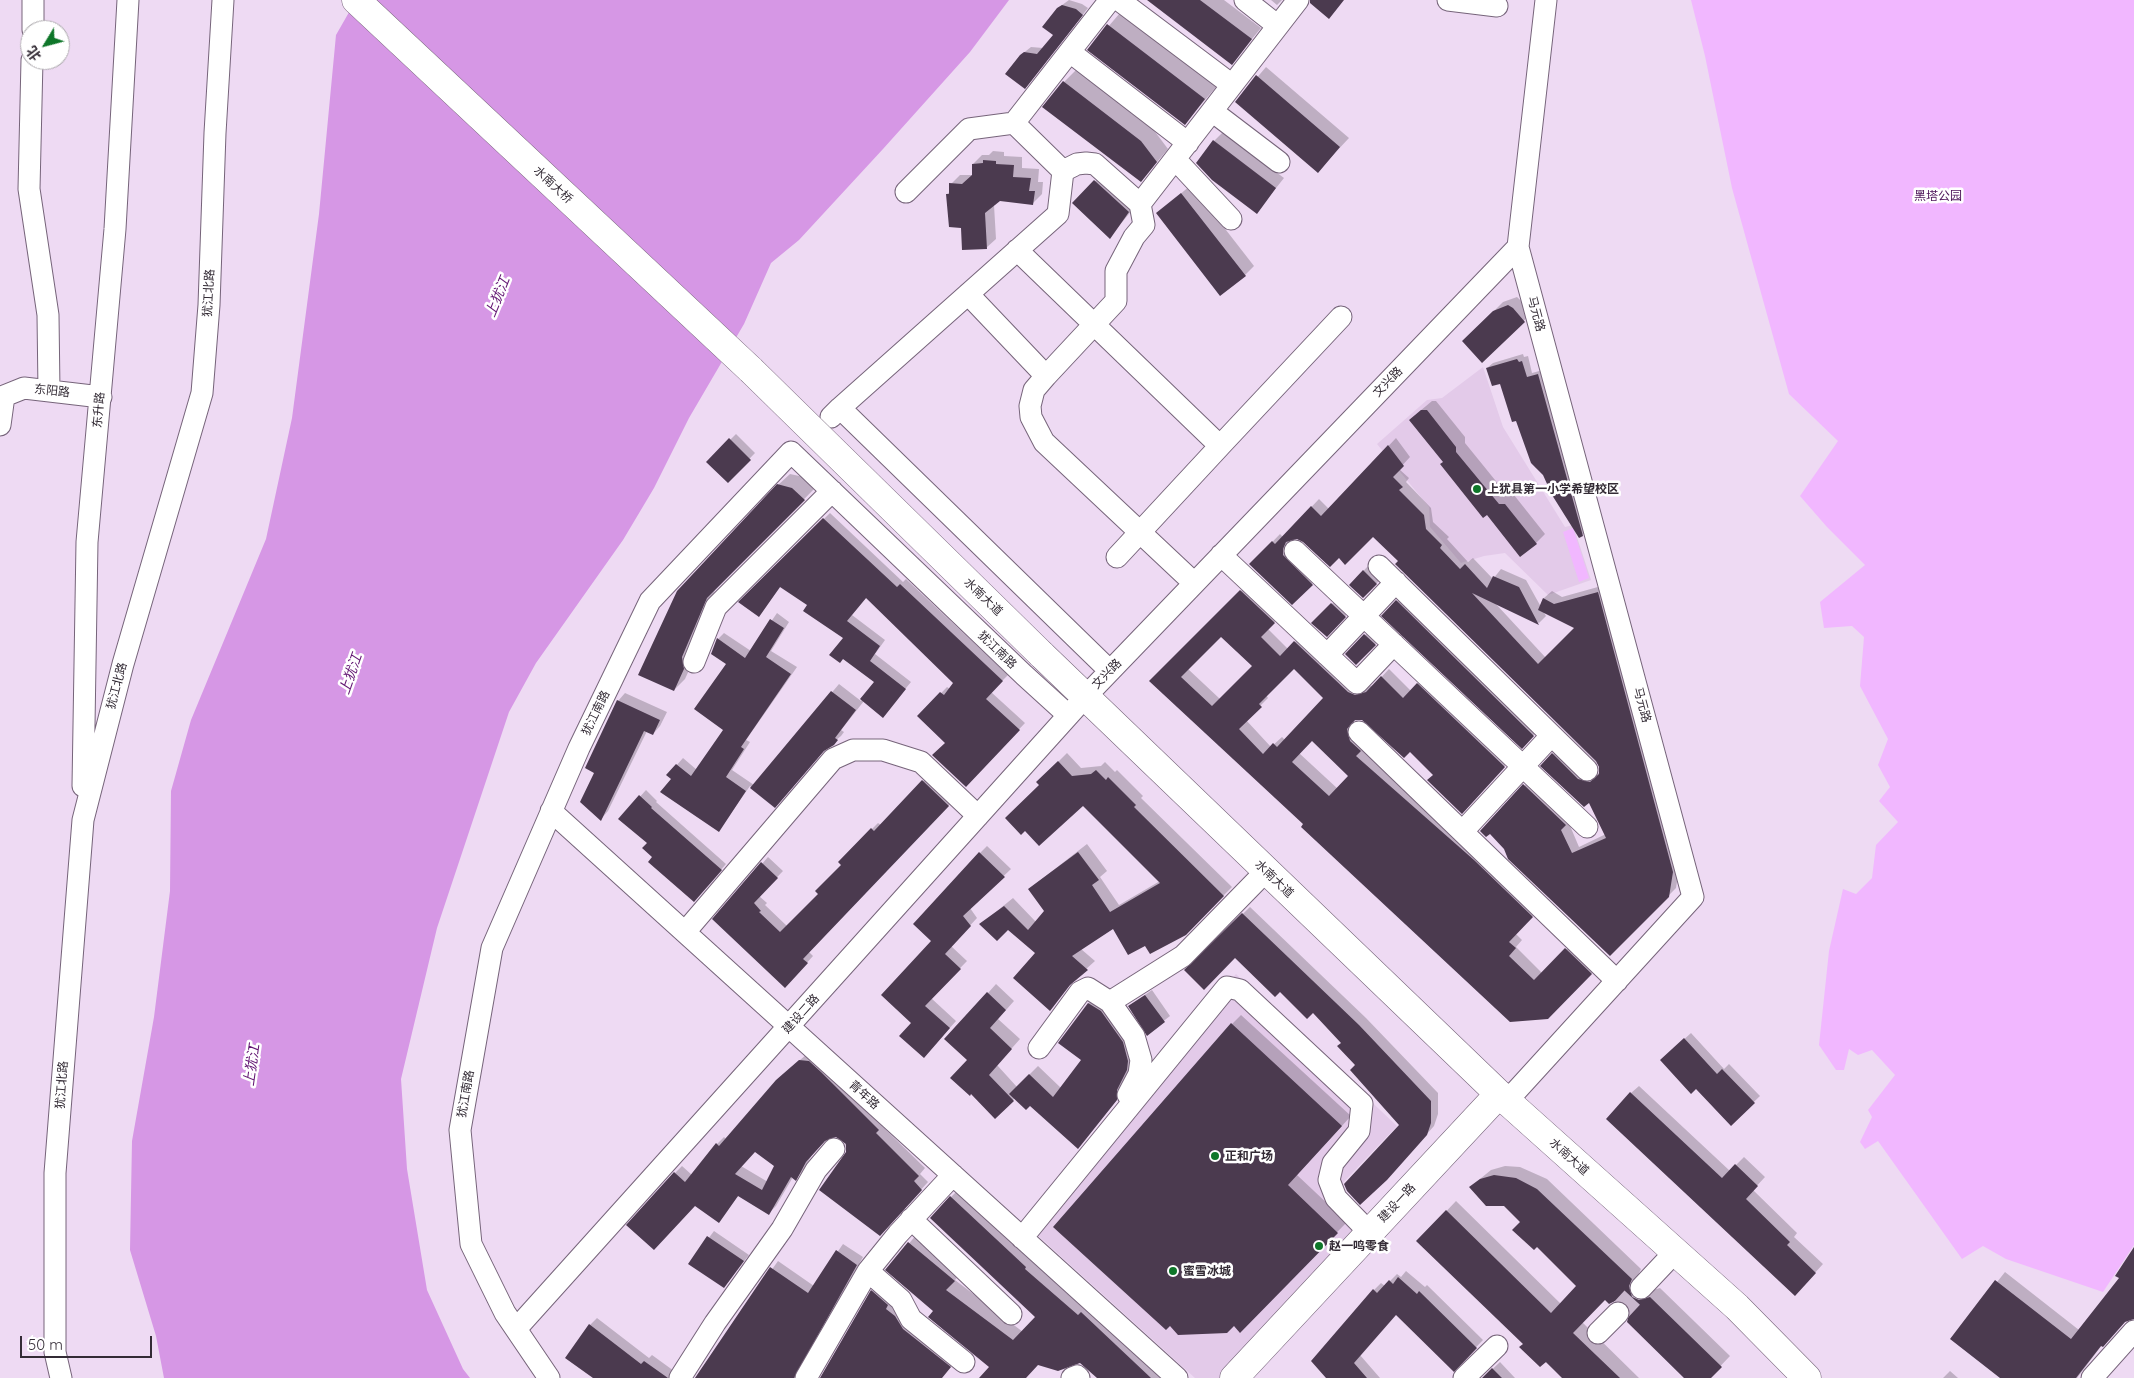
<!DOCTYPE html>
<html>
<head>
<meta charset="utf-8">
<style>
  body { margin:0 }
  #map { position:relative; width:2134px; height:1378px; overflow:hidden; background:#eedaf3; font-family:Quicksand,"Noto Sans SC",sans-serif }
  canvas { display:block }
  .north { position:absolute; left:20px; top:20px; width:50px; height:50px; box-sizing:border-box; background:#fff; border:1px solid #adaaae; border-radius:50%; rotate:233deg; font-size:14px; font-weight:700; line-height:20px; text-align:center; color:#332b35 }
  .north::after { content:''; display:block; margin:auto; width:18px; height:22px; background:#0e7629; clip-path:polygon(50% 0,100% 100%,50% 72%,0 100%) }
  .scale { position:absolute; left:20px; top:1336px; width:132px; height:22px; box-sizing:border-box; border:2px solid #332b35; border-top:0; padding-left:6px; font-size:15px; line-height:18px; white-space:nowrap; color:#332b35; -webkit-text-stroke:4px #fff; paint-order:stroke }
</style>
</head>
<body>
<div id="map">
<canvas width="2134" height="1378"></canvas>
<div class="north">北</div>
<div class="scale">50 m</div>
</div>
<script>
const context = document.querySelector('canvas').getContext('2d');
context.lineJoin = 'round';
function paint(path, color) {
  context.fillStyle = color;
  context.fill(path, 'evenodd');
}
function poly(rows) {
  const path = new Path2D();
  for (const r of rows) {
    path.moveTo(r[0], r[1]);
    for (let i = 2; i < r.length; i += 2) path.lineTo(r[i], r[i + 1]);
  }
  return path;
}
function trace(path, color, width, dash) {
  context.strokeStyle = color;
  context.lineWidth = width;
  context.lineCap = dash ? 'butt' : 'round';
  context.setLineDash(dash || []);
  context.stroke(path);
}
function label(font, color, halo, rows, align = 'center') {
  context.font = font + ' Quicksand,"Noto Sans SC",sans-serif';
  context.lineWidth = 5;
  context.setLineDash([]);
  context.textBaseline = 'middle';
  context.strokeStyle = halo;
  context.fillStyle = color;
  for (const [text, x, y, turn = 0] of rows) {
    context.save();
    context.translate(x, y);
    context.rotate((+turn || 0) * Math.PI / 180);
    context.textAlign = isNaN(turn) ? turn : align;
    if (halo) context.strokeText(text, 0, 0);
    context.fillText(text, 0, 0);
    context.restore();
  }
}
const built = poly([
  [1483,367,1503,427,1565,527,1573,525,1591,580,1548,595,1505,553,1484,556,1461,563,1430,527,1429,507,1377,444,1427,400,1442,398],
  [1236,974,1397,1126,1339,1187,1375,1223,1228,1378,1195,1378,1023,1222,1157,1060]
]);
const green = poly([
  [1691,0,2134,0,2134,1245,2103,1292,2006,1259,1983,1246,1962,1259,1878,1141,1865,1149,1860,1142,1872,1117,1868,1110,1895,1075,1872,1050,1858,1055,1849,1049,1844,1070,1836,1070,1819,1045,1829,951,1843,889,1856,894,1872,878,1876,845,1898,822,1879,801,1890,787,1878,765,1888,739,1860,686,1864,637,1852,626,1824,628,1820,602,1865,565,1827,527,1800,496,1838,441,1789,394,1732,188,1705,56],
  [1573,528,1589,578,1579,582,1563,532]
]);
const water = poly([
  [356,0,1009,0,970,52,883,149,799,240,771,263,744,324,689,418,654,488,623,540,536,663,509,712,437,928,401,1079,407,1169,427,1290,463,1369,470,1378,164,1378,156,1336,130,1250,132,1141,154,1017,170,891,171,791,191,720,266,539,292,418,319,214,336,35]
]);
const shadow = poly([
  [1069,0,1082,4,1088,8,1030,82,1021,55,1031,47,1043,48,1055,35,1058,8],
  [1149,0,1224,0,1261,28,1232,63],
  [1271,0,1282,0,1277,5],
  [1120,13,1217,86,1185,123,1089,49],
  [1266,67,1349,138,1318,171,1237,101],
  [1076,70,1153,129,1168,149,1141,181,1064,82],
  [1223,132,1284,178,1257,212,1214,141],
  [993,151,1004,152,1004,156,1022,157,1022,168,1039,169,1038,182,1043,182,1042,194,1033,203,1000,200,994,205,996,239,986,248,962,226,947,194,951,191,951,184,960,175,973,175,973,164,982,155,989,155],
  [1104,172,1137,204,1110,237,1074,203],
  [1191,185,1254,266,1245,275,1158,213],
  [1517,297,1533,312,1482,361,1464,341,1503,302],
  [1523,354,1524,357,1528,356,1532,373,1543,370,1588,529,1582,535,1544,474,1535,467,1501,382,1487,368,1493,363],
  [1432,401,1436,401,1465,437,1465,443,1508,496,1514,495,1545,534,1536,543,1487,513,1444,462,1420,411],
  [736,434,755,453,728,481,708,462],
  [1396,438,1410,457,1399,469,1409,478,1406,482,1431,508,1433,522,1449,537,1447,539,1468,562,1473,558,1493,579,1501,569,1526,580,1541,607,1544,598,1552,591,1562,597,1605,585,1680,863,1676,888,1610,955,1490,832,1482,831,1532,778,1568,821,1579,847,1606,834,1589,801,1542,766,1560,747,1592,775,1599,773,1600,766,1397,564,1400,561,1373,535,1339,556,1304,540,1291,538,1290,547,1319,577,1292,603,1251,564,1280,534,1283,537,1319,499,1329,509],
  [1495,603,1539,623,1546,616,1543,611,1576,628,1546,658],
  [790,474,804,477,815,488,715,590,693,645,695,657,685,679,674,690,640,674,778,485],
  [830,513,903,582,906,579,1008,675,991,692,1025,723,966,785,946,743,919,716,947,687,950,689,955,683,867,597,852,615,885,640,875,654,911,682,883,716,864,701,841,730,844,732,841,736,825,749,775,806,750,786,719,830,668,775,683,758,697,770,725,729,728,664,718,639,724,633,751,651,777,613,789,622,771,651,797,667,746,740,750,742,732,770,754,785,839,684,861,701,875,681,845,637,809,605,781,586,759,615,740,602],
  [1369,565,1382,578,1363,597,1350,585],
  [1249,583,1282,614,1268,629,1288,649,1303,634,1363,688,1374,685,1389,669,1411,691,1425,676,1512,758,1470,804,1410,750,1363,719,1354,721,1358,733,1540,909,1515,933,1522,940,1516,947,1542,973,1574,942,1599,966,1548,1017,1305,824,1150,681],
  [1221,635,1254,666,1220,699,1188,669],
  [1294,667,1325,698,1285,740,1282,737,1271,747,1246,720,1268,698,1266,695],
  [1312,739,1350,776,1338,789,1299,753],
  [1404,594,1540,728,1522,747,1383,616],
  [1341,595,1354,607,1327,635,1313,623],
  [1371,629,1381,638,1356,664,1347,654],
  [625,693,667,712,660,726,653,734,647,731,608,811,601,819,596,772,618,701],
  [1067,753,1081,768,1101,766,1105,762,1115,772,1117,770,1143,796,1141,798,1232,887,1185,934,1146,944,1114,928,1081,949,1095,961,1075,979,1050,1009,1037,952,1008,928,981,924,1013,898,1036,922,1045,911,1029,889,1087,844,1107,871,1100,877,1119,905,1160,881,1083,805,1038,782],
  [929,775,955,799,809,952,813,956,785,987,714,919,768,857,783,871,759,896,767,903,765,905,788,927,820,894,843,865,839,862,878,823,881,825],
  [646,790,657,801,656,802,726,864,699,895,654,857,648,843,620,819],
  [987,846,1011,869,970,908,977,918,951,946,967,961,931,998,956,1021,931,1049,913,1023,980,853],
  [1250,907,1366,1018,1438,1093,1438,1114,1434,1126,1394,1171,1401,1125,1343,1042,1313,1012,1280,991,1235,957,1185,970],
  [996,984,1014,1001,998,1019,1020,1039,997,1065,1017,1087,1038,1066,1061,1088,1082,1060,1089,1003,1097,995,1137,1051,1125,1090,1078,1147,1030,1104,1015,1098,995,1117,968,1060,988,993],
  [1152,990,1170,1016,1147,1034,1129,1006],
  [1241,1015,1351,1116,1297,1175,1347,1222,1240,1331,1232,1024],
  [1691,1033,1724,1069,1729,1064,1760,1096,1731,1124,1668,1054],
  [807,1054,885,1122,882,1126,925,1168,920,1174,928,1182,887,1227,848,1152,843,1139,830,1136,813,1153,802,1172,795,1179,793,1177,776,1206,769,1213,739,1195,718,1221,675,1173,682,1166,692,1175,717,1144,724,1137,726,1139,777,1080],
  [755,1151,776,1165,768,1182,741,1166],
  [1639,1086,1730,1171,1744,1157,1765,1177,1753,1190,1797,1233,1794,1237,1823,1264,1803,1286,1631,1093],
  [1505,1166,1520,1167,1547,1179,1641,1269,1638,1275,1641,1287,1649,1291,1660,1288,1730,1356,1709,1378,1686,1378,1631,1309,1621,1299,1609,1303,1605,1298,1582,1322,1639,1378,1564,1378,1524,1344,1418,1241,1456,1201,1561,1304,1578,1286,1504,1204,1470,1187,1491,1170],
  [960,1188,1166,1378,1099,1378,1080,1361,1038,1364,1025,1378,980,1378,990,1367,935,1310,887,1269,918,1233,963,1271,955,1280,1023,1332,1037,1317,951,1197],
  [714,1231,749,1255,724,1287,690,1263],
  [843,1244,863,1257,802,1364,800,1371,802,1378,695,1378,778,1261,814,1286],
  [2134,1251,2134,1318,2126,1321,2102,1345,2077,1378,2002,1378,1952,1339,2005,1272,2079,1330,2120,1278],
  [1406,1271,1425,1287,1427,1285,1483,1340,1454,1370,1396,1314,1360,1355,1380,1378,1328,1378,1374,1290,1381,1283,1385,1286,1397,1274,1401,1277],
  [879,1285,957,1360,941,1378,822,1378,872,1291],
  [597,1318,649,1358,652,1355,674,1371,678,1378,594,1378,590,1325],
  [1500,1362,1515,1378,1483,1378],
  [1950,1371,1958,1378,1943,1378]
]);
const building = poly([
  [1147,0,1200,0,1252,39,1232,65],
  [1310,0,1344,0,1329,19,1310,3],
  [1062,5,1076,9,1083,15,1025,89,1005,74,1020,55,1024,52,1037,54,1053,35,1042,27,1057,8],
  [1107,24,1205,99,1185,125,1087,50],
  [1256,75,1340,147,1318,173,1235,102],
  [1063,81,1141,141,1157,162,1141,182,1042,107],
  [1213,140,1276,188,1257,214,1212,180,1196,163],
  [983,160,996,161,996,164,1014,165,1013,177,1031,178,1029,191,1035,191,1033,205,1000,201,985,213,987,249,962,250,961,228,949,227,946,194,949,194,949,183,962,184,972,175,972,164,983,163],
  [1094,180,1129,212,1110,239,1072,203],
  [1181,193,1246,276,1220,296,1156,213],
  [1508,305,1513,308,1525,322,1482,363,1462,341,1493,311],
  [1517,359,1519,362,1522,361,1527,377,1538,374,1583,536,1579,538,1552,495,1543,475,1531,463,1516,421,1512,422,1500,384,1492,386,1486,368],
  [1421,410,1427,410,1456,447,1456,452,1499,504,1505,504,1537,544,1520,557,1487,515,1483,518,1440,464,1443,462,1409,420],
  [729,438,751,460,728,483,706,462],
  [1388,445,1404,466,1393,477,1403,487,1399,490,1424,515,1426,529,1442,545,1440,548,1460,569,1465,564,1487,588,1493,576,1519,587,1539,625,1472,593,1538,664,1574,628,1538,610,1543,598,1554,604,1598,592,1673,872,1669,897,1610,956,1508,859,1504,849,1490,834,1486,837,1480,831,1523,784,1566,825,1561,830,1572,853,1606,838,1589,803,1584,807,1540,766,1552,753,1578,779,1590,782,1599,774,1599,767,1596,761,1395,564,1398,561,1373,537,1345,565,1339,558,1330,567,1303,542,1297,539,1286,542,1283,549,1283,555,1313,585,1292,605,1249,564,1272,541,1275,544,1311,506,1321,516],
  [777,484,792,488,805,500,707,598,682,657,684,669,674,691,638,675,677,591],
  [823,518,897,587,900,584,1003,681,986,699,1020,730,966,787,932,755,945,743,917,716,940,692,944,695,953,683,866,598,847,621,880,646,870,661,906,689,883,718,860,699,874,682,843,659,840,663,829,655,843,638,803,611,807,605,780,587,759,617,738,602],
  [1363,570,1377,584,1363,598,1349,585],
  [1240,590,1275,623,1261,637,1280,656,1294,641,1348,692,1355,695,1366,692,1381,676,1403,698,1417,683,1505,767,1462,814,1427,780,1433,775,1410,752,1404,758,1362,720,1355,720,1347,729,1350,741,1361,751,1356,756,1474,860,1533,917,1509,942,1516,948,1509,956,1534,980,1565,948,1592,974,1548,1019,1510,1022,1301,827,1303,824,1149,681],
  [1221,637,1252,666,1212,706,1181,677],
  [1294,669,1323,698,1277,747,1273,743,1263,754,1239,729,1262,707,1259,704],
  [1312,741,1348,776,1329,796,1292,762],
  [1396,600,1534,736,1522,749,1381,616],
  [1331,603,1346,617,1327,637,1311,623],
  [770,619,784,628,766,657,791,674,741,747,744,749,726,777,746,791,719,832,660,792,671,779,666,775,676,764,691,776,723,730,694,709,726,664,711,654,717,638,745,658],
  [1364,634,1376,645,1356,665,1345,654],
  [831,691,856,710,835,738,838,740,834,745,824,751,775,808,750,788],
  [617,700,660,720,653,735,644,731,601,821,580,802,594,773,585,768],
  [1058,761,1072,776,1091,774,1096,770,1106,780,1108,777,1136,805,1134,807,1224,896,1186,935,1150,954,1145,946,1128,955,1113,929,1072,956,1088,970,1070,985,1050,1011,1013,978,1035,953,1008,930,997,941,979,924,1004,906,1028,930,1044,911,1028,889,1078,852,1099,880,1092,885,1110,912,1160,883,1083,806,1039,846,1025,831,1021,835,1005,818,1039,785,1036,782],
  [922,780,949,806,803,959,808,963,785,988,712,919,761,862,778,878,754,903,761,911,759,912,780,932,818,894,815,891,841,865,838,862,871,828,874,831],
  [639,795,652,807,651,808,722,870,694,902,648,862,652,857,642,848,647,843,618,819],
  [979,852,1005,877,963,916,971,926,945,954,961,969,925,1006,950,1028,924,1058,899,1036,911,1023,881,995,931,941,913,924],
  [1242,913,1359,1025,1431,1101,1431,1123,1427,1135,1387,1180,1360,1205,1347,1191,1344,1184,1399,1125,1350,1070,1355,1065,1337,1046,1341,1043,1313,1013,1307,1019,1280,992,1275,997,1235,958,1204,990,1184,970],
  [987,992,1006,1010,990,1028,1012,1049,989,1075,1014,1101,995,1119,971,1094,970,1096,950,1078,967,1060,944,1039],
  [1145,995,1165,1022,1147,1036,1128,1006],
  [1088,1003,1101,1011,1123,1042,1128,1061,1127,1070,1117,1090,1117,1100,1078,1149,1030,1106,1026,1110,1009,1094,1029,1074,1053,1097,1081,1060,1058,1043],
  [1231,1023,1342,1126,1288,1185,1338,1233,1240,1333,1234,1326,1227,1333,1178,1335,1170,1326,1166,1330,1053,1227],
  [1684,1038,1717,1074,1722,1069,1755,1103,1731,1126,1696,1089,1691,1094,1660,1060],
  [799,1060,809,1061,821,1072,879,1130,876,1133,919,1176,914,1181,922,1190,880,1236,819,1190,846,1152,846,1144,836,1137,825,1141,806,1162,796,1181,791,1177,769,1215,738,1196,719,1223,695,1206,654,1250,626,1225,674,1172,685,1182,716,1143,719,1146,776,1080],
  [755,1152,774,1166,762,1190,735,1174],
  [1630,1092,1722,1178,1735,1164,1758,1186,1746,1199,1790,1242,1787,1245,1816,1273,1795,1296,1606,1119],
  [1494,1175,1516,1178,1537,1189,1632,1279,1629,1286,1632,1297,1639,1300,1650,1297,1722,1367,1711,1378,1684,1378,1627,1322,1630,1310,1626,1304,1615,1301,1609,1304,1605,1300,1573,1333,1620,1378,1562,1378,1546,1362,1540,1367,1519,1347,1523,1344,1416,1241,1446,1210,1551,1313,1576,1286,1537,1247,1534,1250,1512,1230,1520,1222,1504,1206,1486,1206,1469,1187,1480,1179],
  [950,1196,1026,1267,1025,1269,1078,1315,1081,1312,1151,1378,1097,1378,1080,1363,1058,1371,1038,1365,1026,1378,979,1378,989,1367,928,1317,933,1311,885,1270,908,1242,955,1281,946,1290,1013,1340,1035,1317,930,1218],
  [707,1236,744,1261,724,1288,688,1264],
  [2134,1247,2134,1319,2125,1322,2103,1347,2101,1346,2076,1378,2000,1378,1950,1339,1995,1280,2071,1339,2119,1278,2115,1276],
  [836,1250,857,1265,794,1378,695,1378,770,1267,808,1293],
  [1398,1277,1417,1294,1419,1291,1477,1348,1454,1372,1396,1315,1354,1363,1367,1378,1326,1378,1311,1361,1373,1289,1377,1293,1389,1280,1393,1284],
  [871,1290,888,1305,886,1309,895,1316,903,1329,951,1367,942,1378,820,1378],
  [589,1324,641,1364,644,1361,668,1378,593,1378,565,1358],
  [1492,1368,1502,1378,1482,1378]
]);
const minorTunnel = poly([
  [1618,1313,1641,1288]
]);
const minor = poly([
  [1119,0,1232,85],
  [1245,0,1278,26],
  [1448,0,1497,6],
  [33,30,33,0],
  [1070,52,1188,143],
  [32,60,29,189,48,315,49,391],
  [1212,111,1279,162],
  [1014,123,1110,0],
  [1175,159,1231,219],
  [1140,204,1298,0],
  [1017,250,1220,446,1117,557],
  [968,294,1046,376,1034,390,1030,406,1031,417,1044,442,1194,583],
  [1046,376,1116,301,1116,271,1134,237,1144,225,1140,204,1095,164,1086,163,1077,164,1063,171],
  [840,408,1058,214,1063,171,1014,123,969,129,906,192],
  [831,417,840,408,1110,671],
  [0,425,4,396,24,388,101,397],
  [1220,446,1341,317],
  [1295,551,1587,827],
  [1221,555,1357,683,1394,644],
  [1379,566,1587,770],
  [1327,655,1396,582],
  [694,662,716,607,832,491],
  [1359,732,1617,981],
  [83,786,87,542,115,229,128,0],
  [551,811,1177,1378],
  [1463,831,1551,736],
  [685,932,833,759,853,750,883,750,921,762,978,816],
  [1039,1048,1080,992,1088,988,1110,1002],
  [1128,1095,1139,1074,1141,1060,1134,1036,1110,1002,1183,956,1266,871],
  [1507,1101,1693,897,1518,247],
  [911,1219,1011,1314],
  [1022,1238,1227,987,1240,990,1362,1104,1359,1131,1333,1163,1329,1180,1336,1198,1369,1232],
  [868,1271,901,1300,911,1319,964,1362],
  [1641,1288,1675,1252],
  [516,1329,1085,697,1518,247,1546,0],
  [1598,1333,1618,1313],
  [61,1378,55,1352,55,1173,83,820,123,664,202,393,209,305,215,133,223,0],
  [549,1378,505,1313,471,1244,460,1130,492,948,579,748,650,601,791,452,1024,675,1068,715],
  [680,1378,715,1323,782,1229,816,1170,834,1149],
  [806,1378,868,1271,898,1234,953,1175],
  [1072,1378,1077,1376,1079,1378],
  [1464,1378,1497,1346],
  [2092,1378,2134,1331]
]);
const major = poly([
  [356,0,751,370],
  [1041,654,1499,1094,1737,1307,1807,1378],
  [1234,1378,1499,1094]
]);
const majorBridge = poly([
  [751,370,1041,654]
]);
const markers = [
  [1477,489,5,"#0e7629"],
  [1215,1156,5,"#0e7629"],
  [1319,1246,5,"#0e7629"],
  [1173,1271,5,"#0e7629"]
];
const streetNames = [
  ["水南大桥",553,185,43],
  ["犹江北路",209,293,-87],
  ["马元路",1536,314,75],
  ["文兴路",1388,382,-46],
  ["东阳路",52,391,6],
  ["东升路",99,410,-85],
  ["水南大道",983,597,44],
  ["犹江南路",997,650,44],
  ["文兴路",1107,674,-46],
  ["犹江北路",117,686,-75],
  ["马元路",1642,705,75],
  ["犹江南路",596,713,-64],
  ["水南大道",1274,879,44],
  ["建设二路",801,1014,-48],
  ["犹江北路",62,1085,-86],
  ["犹江南路",466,1094,-80],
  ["青年路",864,1095,42],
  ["水南大道",1569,1157,42],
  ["建设一路",1397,1203,-47]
];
const parkNames = [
  ["黑塔公园",1938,196]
];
const poiNames = [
  ["上犹县第一小学希望校区",1487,489],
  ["正和广场",1225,1156],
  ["赵一鸣零食",1329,1246],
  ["蜜雪冰城",1183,1271]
];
const waterNames = [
  ["上犹江",498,297,-68],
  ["上犹江",351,674,-71],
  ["上犹江",252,1065,-82]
];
paint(built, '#e3cae9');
paint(green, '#f1b7ff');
paint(water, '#d697e5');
paint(shadow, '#0003');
paint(building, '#4b3a4f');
trace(minorTunnel, '#c9b7cd', 21, [21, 11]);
trace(minor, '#76647a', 23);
trace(major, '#76647a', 29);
trace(minor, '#fff', 21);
trace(major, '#fff', 28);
trace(majorBridge, '#76647a', 29, []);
trace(majorBridge, '#fff', 28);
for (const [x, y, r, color] of markers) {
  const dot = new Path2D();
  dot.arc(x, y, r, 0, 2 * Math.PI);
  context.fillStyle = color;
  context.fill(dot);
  trace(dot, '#fff', 2);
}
label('12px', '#332b35', '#fff', streetNames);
label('12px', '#4b1258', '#fff', parkNames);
label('bold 12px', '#332b35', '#fff', poiNames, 'left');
label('italic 14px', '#611471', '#fff', waterNames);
</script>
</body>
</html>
